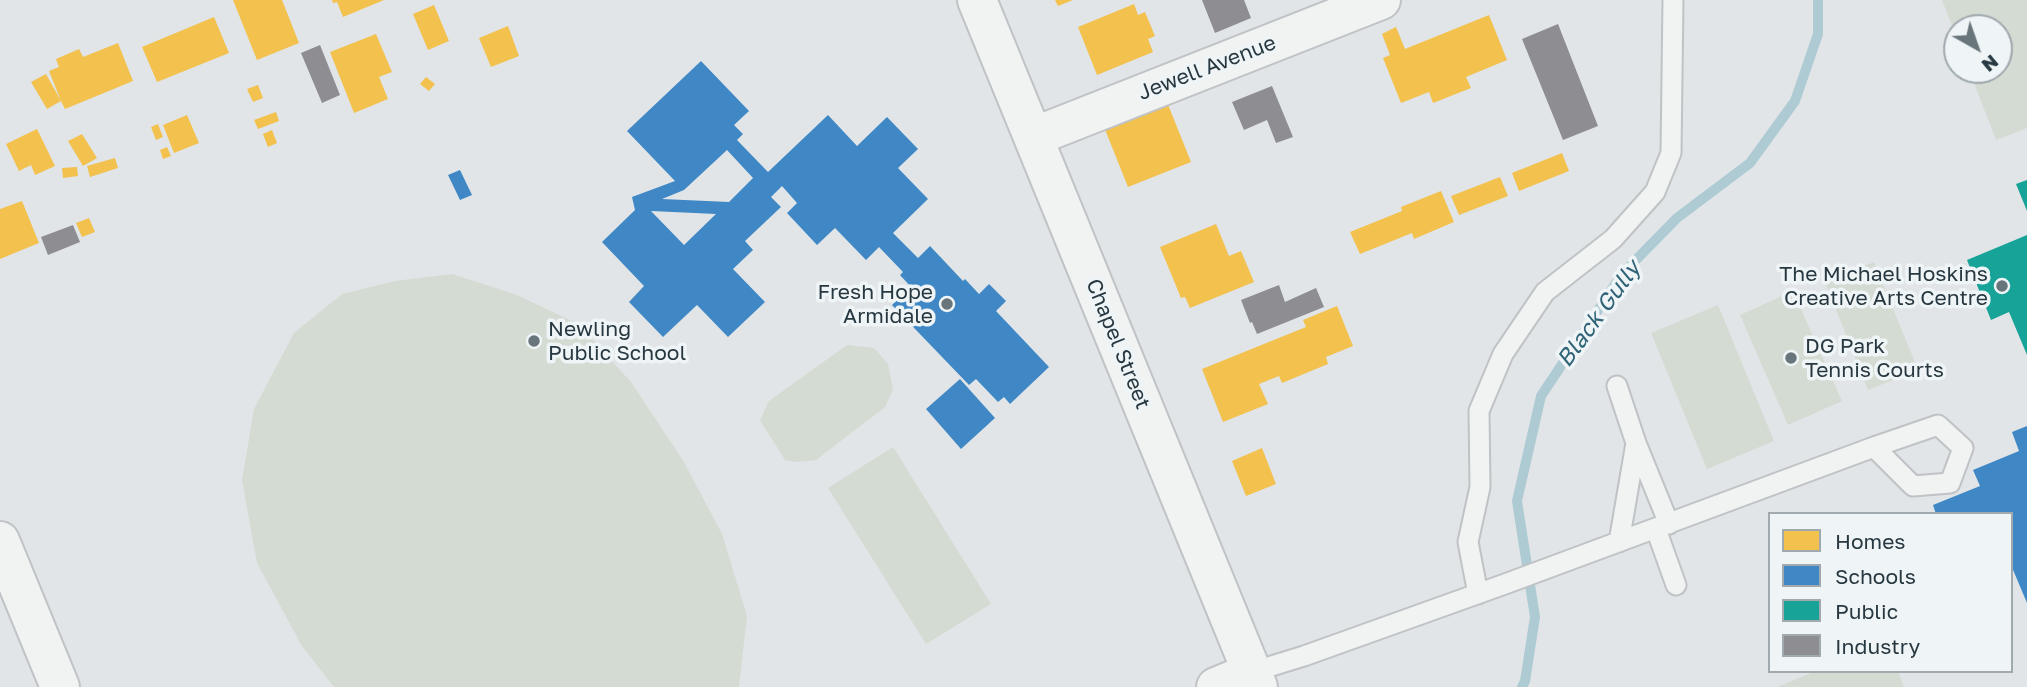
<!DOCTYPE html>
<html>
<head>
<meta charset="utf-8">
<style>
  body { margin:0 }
  #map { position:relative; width:2027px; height:687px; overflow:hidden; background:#e1e5e7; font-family:"Golos Text",sans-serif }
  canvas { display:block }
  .legend { position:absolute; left:1768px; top:512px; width:245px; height:161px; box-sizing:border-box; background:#eff4f6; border:2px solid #9fa9ae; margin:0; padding:9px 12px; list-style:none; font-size:21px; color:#273841 }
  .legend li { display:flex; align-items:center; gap:14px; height:35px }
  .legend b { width:35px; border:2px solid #9fa9ae }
  .north { position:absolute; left:1943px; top:14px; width:70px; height:70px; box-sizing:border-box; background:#eff4f6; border:2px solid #9fa9ae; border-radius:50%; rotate:140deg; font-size:19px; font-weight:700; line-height:28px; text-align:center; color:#273841 }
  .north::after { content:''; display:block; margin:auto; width:24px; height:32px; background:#68757b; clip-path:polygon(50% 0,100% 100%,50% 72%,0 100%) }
</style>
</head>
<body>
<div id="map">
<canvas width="2027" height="687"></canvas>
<ul class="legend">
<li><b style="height:19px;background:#f2c14e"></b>Homes</li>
<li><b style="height:19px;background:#3f88c5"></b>Schools</li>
<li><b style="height:19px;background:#17a398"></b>Public</li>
<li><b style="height:19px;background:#8d8d92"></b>Industry</li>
</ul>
<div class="north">N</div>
</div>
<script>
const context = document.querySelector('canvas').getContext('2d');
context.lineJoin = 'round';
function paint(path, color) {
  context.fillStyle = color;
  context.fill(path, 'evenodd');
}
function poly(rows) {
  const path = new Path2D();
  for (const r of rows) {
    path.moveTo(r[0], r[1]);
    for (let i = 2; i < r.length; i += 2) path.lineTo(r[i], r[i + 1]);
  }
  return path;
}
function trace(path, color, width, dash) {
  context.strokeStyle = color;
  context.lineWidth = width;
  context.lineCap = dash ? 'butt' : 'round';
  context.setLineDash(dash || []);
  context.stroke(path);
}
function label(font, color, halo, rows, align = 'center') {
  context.font = font + ' "Golos Text",sans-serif';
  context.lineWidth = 7;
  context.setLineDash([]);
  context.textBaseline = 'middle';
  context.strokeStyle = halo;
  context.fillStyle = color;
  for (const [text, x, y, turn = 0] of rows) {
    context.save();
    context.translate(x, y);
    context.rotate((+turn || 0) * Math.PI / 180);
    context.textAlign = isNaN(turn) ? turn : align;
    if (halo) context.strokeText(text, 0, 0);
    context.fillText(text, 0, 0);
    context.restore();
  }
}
const green = poly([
  [1942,0,2027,0,2027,128,1996,140,1969,70,1999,70,1999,28,1957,28,1957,39],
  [1874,262,1918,370,1868,390,1825,282],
  [452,274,517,295,578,324,631,382,684,462,722,534,747,616,739,687,334,687,302,646,257,563,242,480,254,409,294,333,342,294,395,281],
  [1793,291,1842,401,1788,425,1740,315],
  [1718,305,1774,441,1707,469,1651,333],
  [847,345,874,348,888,364,893,390,885,407,816,460,796,462,785,460,760,420,769,401],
  [893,447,991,604,926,644,828,488],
  [1816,671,1898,671,1904,687,1777,687]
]);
const homes = poly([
  [233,0,282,0,299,43,257,60],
  [332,0,384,0,343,17,337,2,333,3],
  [1055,0,1073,0,1058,6],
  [1134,4,1138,15,1145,12,1155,36,1148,39,1153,52,1097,75,1078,27],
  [434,5,449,41,428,50,413,14],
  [1489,15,1507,60,1466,77,1471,88,1433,103,1429,92,1401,103,1383,58,1390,55,1382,34,1396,27,1405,49],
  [214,17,229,53,157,82,142,47],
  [508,26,519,56,491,67,479,38],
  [376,34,392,72,379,77,388,99,354,113,330,52],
  [118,43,133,81,65,109,61,101,47,109,31,82,46,74,61,101,49,71,59,67,56,59,79,49,83,57],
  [426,77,435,84,429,91,420,84],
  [258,85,263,98,253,102,247,89],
  [1167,102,1191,162,1128,187,1104,127],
  [276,112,279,121,258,129,254,120],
  [187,115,199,143,174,153,163,125],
  [158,124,163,137,156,140,151,127],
  [37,129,55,166,35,175,31,165,19,171,6,144],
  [272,130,277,143,268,147,263,134],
  [82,134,97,158,83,166,68,141],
  [167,147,171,156,163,159,160,150],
  [1562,153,1569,171,1519,191,1512,173],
  [115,158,118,168,90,177,87,166],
  [77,167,78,176,63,178,62,168],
  [1500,177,1508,196,1459,215,1451,196],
  [1441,191,1454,222,1414,239,1412,233,1360,254,1350,232,1402,211,1401,207],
  [22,201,39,243,0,259,0,209],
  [89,218,95,232,82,237,76,223],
  [1216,224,1229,256,1241,251,1254,282,1190,308,1185,297,1181,298,1160,247],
  [1337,306,1353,346,1326,357,1328,364,1282,383,1279,376,1259,384,1268,404,1223,422,1202,369,1306,327,1303,320],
  [1262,448,1276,484,1246,496,1232,461]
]);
const schools = poly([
  [701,61,749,111,734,125,743,134,737,140,768,172,828,115,857,146,887,117,918,149,898,168,928,199,893,233,918,258,930,246,963,281,965,279,979,294,989,284,1006,301,996,311,1049,367,1010,404,1004,397,998,402,976,379,969,385,892,305,911,287,900,275,903,272,879,247,866,260,835,228,817,245,787,213,797,203,782,186,771,197,781,207,745,241,753,250,733,269,765,302,728,337,697,305,663,337,629,302,644,286,602,242,635,210,632,197,675,181,627,131],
  [727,150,753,178,729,202,662,199,684,190],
  [651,211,716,214,684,245],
  [460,170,472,195,460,200,448,175],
  [960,379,995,418,961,449,926,409],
  [2027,426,2027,603,2011,565,2011,514,1936,514,1933,505,1980,486,1973,470,2019,451,2012,432]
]);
const public = poly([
  [2027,180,2027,211,2016,184],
  [2027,235,2027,355,2009,312,1991,320,1967,260]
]);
const industry = poly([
  [1202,0,1244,0,1251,18,1215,33],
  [1558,24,1598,126,1563,140,1522,39],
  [320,45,340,95,322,103,301,53],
  [1272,86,1293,137,1276,143,1267,120,1244,130,1232,102],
  [73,225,80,242,48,255,41,237],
  [1279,285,1285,302,1316,288,1324,307,1257,334,1252,322,1250,323,1241,300]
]);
const stream = poly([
  [1522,687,1525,681,1535,617,1517,501,1541,396,1622,274,1677,218,1750,163,1795,101,1818,34,1818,0]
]);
const service = poly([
  [1617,386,1636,443,1669,524],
  [1656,529,1676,585],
  [1619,542,1636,443],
  [1478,594,1468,542,1480,487,1479,411,1503,354,1545,292,1613,239,1655,192,1671,153,1673,0],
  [1252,672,1304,656,1505,584,1874,447,1938,425,1963,448,1950,483,1913,486,1874,447]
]);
const minor = poly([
  [977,0,1258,687],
  [1033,137,1381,0],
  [1216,687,1252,672]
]);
const tertiary = poly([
  [0,541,60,687]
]);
const markers = [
  [2002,286,7,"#68757b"],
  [947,304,7,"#68757b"],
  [534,341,7,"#68757b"],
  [1791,358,7,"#68757b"]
];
const streetNames = [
  ["Jewell Avenue",1207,68,-21],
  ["Chapel Street",1118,344,68]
];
const poiNames = [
  ["The Michael Hoskins",1988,274],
  ["Creative Arts Centre",1988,298],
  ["Fresh Hope",933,292],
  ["Armidale",933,316],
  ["Newling",548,329,"left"],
  ["Public School",548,353,"left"],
  ["DG Park",1805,346,"left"],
  ["Tennis Courts",1805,370,"left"]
];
const waterNames = [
  ["Black Gully",1599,314,-54]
];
paint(green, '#d4dbd2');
paint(homes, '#f2c14e');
paint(schools, '#3f88c5');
paint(public, '#17a398');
paint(industry, '#8d8d92');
trace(stream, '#aecad3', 10);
trace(service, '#bfc3c5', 23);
trace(minor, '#bfc3c5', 42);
trace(tertiary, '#bfc3c5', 42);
trace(service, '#f1f3f3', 19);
trace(minor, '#f1f3f3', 38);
trace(tertiary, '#f1f3f3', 38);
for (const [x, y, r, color] of markers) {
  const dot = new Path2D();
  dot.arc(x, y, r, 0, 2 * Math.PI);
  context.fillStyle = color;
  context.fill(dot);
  trace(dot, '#eff4f6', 2.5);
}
label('21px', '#273841', '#eff4f6', streetNames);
label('21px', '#273841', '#eff4f6', poiNames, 'right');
label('italic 23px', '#2f6377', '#eff4f6', waterNames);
</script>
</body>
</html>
